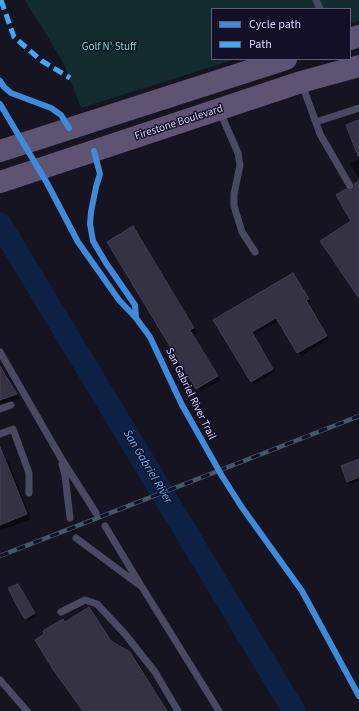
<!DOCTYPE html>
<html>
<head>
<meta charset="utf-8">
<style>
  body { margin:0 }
  #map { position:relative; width:359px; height:711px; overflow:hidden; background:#161421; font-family:"Source Sans 3",sans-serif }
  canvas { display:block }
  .legend { position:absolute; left:211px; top:8px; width:140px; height:52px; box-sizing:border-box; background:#130f26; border:1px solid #625e7d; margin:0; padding:5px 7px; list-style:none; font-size:12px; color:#d9d4ff }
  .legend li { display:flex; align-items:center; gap:8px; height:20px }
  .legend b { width:20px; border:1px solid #625e7d }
</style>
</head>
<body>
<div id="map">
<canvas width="359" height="711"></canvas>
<ul class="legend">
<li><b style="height:5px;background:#408adc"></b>Cycle path</li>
<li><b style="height:5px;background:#3fa9f5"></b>Path</li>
</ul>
</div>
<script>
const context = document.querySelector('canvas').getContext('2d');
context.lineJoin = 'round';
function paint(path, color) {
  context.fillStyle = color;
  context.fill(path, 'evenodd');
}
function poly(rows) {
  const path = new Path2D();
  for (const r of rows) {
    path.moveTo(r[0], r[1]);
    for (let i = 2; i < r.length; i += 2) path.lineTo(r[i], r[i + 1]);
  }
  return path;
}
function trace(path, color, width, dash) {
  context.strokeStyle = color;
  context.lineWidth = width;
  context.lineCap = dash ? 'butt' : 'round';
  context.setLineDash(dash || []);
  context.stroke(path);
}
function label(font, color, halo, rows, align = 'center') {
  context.font = font + ' "Source Sans 3",sans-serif';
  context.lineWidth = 3;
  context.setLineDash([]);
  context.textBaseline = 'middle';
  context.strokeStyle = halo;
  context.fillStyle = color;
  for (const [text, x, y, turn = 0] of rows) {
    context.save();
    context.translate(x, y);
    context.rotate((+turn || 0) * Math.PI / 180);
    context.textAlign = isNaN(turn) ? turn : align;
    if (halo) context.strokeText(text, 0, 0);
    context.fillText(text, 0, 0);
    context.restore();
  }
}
const green = poly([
  [25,0,359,0,359,21,350,23,350,9,212,9,212,59,236,59,81,108,63,62]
]);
const shadow = poly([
  [359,159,359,179,350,164],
  [133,228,137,232,197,332,193,335,221,380,201,392,197,388],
  [293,274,311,302,308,303,329,339,301,356,279,320,254,335,275,372,254,385,214,320],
  [0,364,20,398,0,406],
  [5,459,9,463,31,519,0,531,0,461],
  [359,460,359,481,350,484,348,481],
  [18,585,37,616,28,621,17,606],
  [89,608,93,612,113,643,130,652,135,657,167,711,84,711,65,623]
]);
const river = poly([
  [0,224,294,711]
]);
const building = poly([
  [359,120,359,156,358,156,346,125,359,120],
  [359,181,359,298,320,241,351,221,336,195,346,189,350,191,353,190,355,186,354,184,359,181],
  [133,226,194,328,190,330,218,376,196,389,107,242,133,226],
  [293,273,309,299,306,300,327,336,297,353,276,318,252,332,273,369,251,382,213,320,293,273],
  [0,366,17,394,0,400,0,366],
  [0,447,27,514,0,525,0,447],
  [359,459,359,477,347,482,341,466,359,459],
  [18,584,35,613,25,619,17,606,8,588,18,584],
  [89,607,111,641,130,652,167,711,83,711,54,671,35,640,44,634,43,631,51,626,63,619,65,622,89,607]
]);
const service = poly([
  [316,0,320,9],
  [302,84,320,134,350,186],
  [220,112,238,153,240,165,234,194,234,206,242,232,255,252],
  [316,122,359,108],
  [0,352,61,458,96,513],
  [0,409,11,405],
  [0,434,13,429,29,473,29,493],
  [62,464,65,476,70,518],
  [105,526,140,584],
  [76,538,142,587,219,711],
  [61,612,85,600,97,604,125,634,155,672,178,711],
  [0,680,27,711]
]);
const primary = poly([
  [350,39,359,36],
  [0,151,286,59],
  [0,182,301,82,359,66]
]);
const rail = poly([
  [0,556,359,416]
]);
const quiet = poly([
  [1,0,14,37,42,61,70,78]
]);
const cycleway = poly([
  [0,81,4,87,11,93,51,108,61,115,69,128],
  [0,104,47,183,78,242,119,300,136,318,150,337,182,405,222,476,241,506,302,591,359,696],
  [94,151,100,174,96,187,91,212,90,224,93,241,106,263,135,305,136,318]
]);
const parkNames = [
  ["Golf N' Stuff",109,48]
];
const streetNames = [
  ["Firestone Boulevard",179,123,-18],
  ["San Gabriel River Trail",190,394,64]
];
const waterNames = [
  ["San Gabriel River",147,467,59]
];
paint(green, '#132c2d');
paint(shadow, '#0007');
trace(river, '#0d2144', 23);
paint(building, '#343243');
trace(building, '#433f54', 1);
trace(service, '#4a4962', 7);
trace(primary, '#5e5373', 22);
trace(rail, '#43596b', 4.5);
trace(rail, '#130f26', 3, [9]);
trace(quiet, '#3fa9f5', 5, [10, 5]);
trace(cycleway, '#408adc', 6);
label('11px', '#5fe0c0', '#130f26', parkNames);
label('11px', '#d9d4ff', '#130f26', streetNames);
label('italic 12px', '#62b6ff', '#130f26', waterNames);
</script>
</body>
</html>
